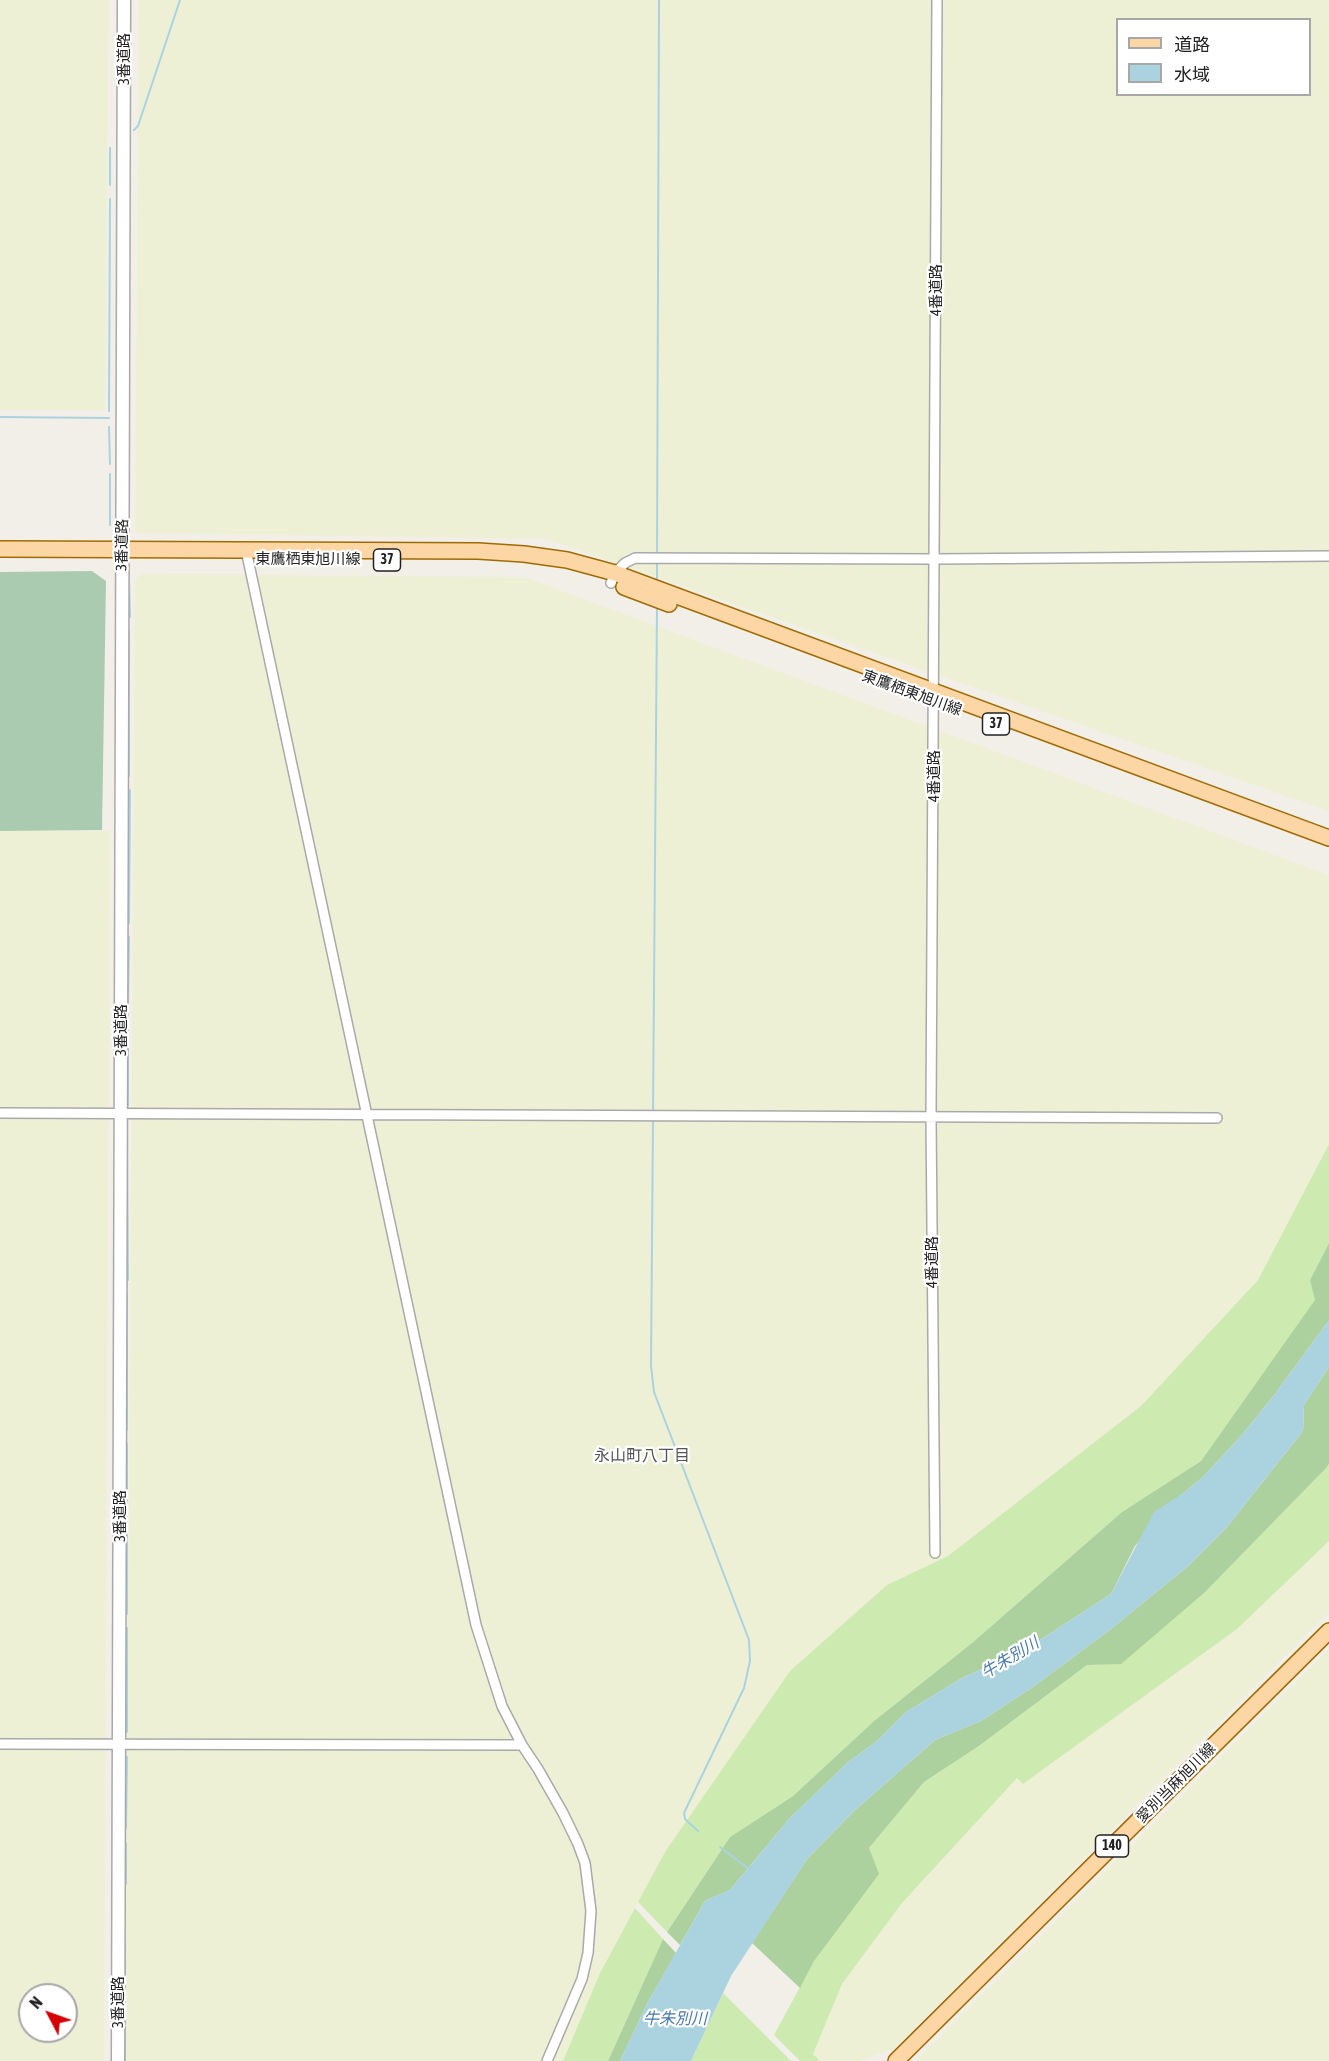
<!DOCTYPE html>
<html>
<head>
<meta charset="utf-8">
<style>
  body { margin:0 }
  #map { position:relative; width:1329px; height:2061px; overflow:hidden; background:#f2efe9; font-family:"Asap Condensed","Noto Sans JP",sans-serif }
  canvas { display:block }
  .legend { position:absolute; left:1116px; top:18px; width:195px; height:78px; box-sizing:border-box; background:#fff; border:2px solid #a7a7a7; margin:0; padding:8px 10px; list-style:none; font-size:18px; color:#222 }
  .legend li { display:flex; align-items:center; gap:12px; height:30px }
  .legend b { width:30px; border:2px solid #a7a7a7 }
  .north { position:absolute; left:18px; top:1983px; width:60px; height:60px; box-sizing:border-box; background:#fff; border:2px solid #a7a7a7; border-radius:50%; rotate:311deg; font-size:16px; font-weight:700; line-height:24px; text-align:center; color:#222 }
  .north::after { content:''; display:block; margin:auto; width:21px; height:27px; background:#d40000; clip-path:polygon(50% 0,100% 100%,50% 72%,0 100%) }
</style>
</head>
<body>
<div id="map">
<canvas width="1329" height="2061"></canvas>
<ul class="legend">
<li><b style="height:8px;background:#fcd6a4"></b>道路</li>
<li><b style="height:16px;background:#aad3df"></b>水域</li>
</ul>
<div class="north">N</div>
</div>
<script>
const context = document.querySelector('canvas').getContext('2d');
context.lineJoin = 'round';
function paint(path, color) {
  context.fillStyle = color;
  context.fill(path, 'evenodd');
}
function poly(rows) {
  const path = new Path2D();
  for (const r of rows) {
    path.moveTo(r[0], r[1]);
    for (let i = 2; i < r.length; i += 2) path.lineTo(r[i], r[i + 1]);
  }
  return path;
}
function trace(path, color, width, dash) {
  context.strokeStyle = color;
  context.lineWidth = width;
  context.lineCap = dash ? 'butt' : 'round';
  context.setLineDash(dash || []);
  context.stroke(path);
}
function label(font, color, halo, rows, align = 'center') {
  context.font = font + ' "Asap Condensed","Noto Sans JP",sans-serif';
  context.lineWidth = 4.5;
  context.setLineDash([]);
  context.textBaseline = 'middle';
  context.strokeStyle = halo;
  context.fillStyle = color;
  for (const [text, x, y, turn = 0] of rows) {
    context.save();
    context.translate(x, y);
    context.rotate((+turn || 0) * Math.PI / 180);
    context.textAlign = isNaN(turn) ? turn : align;
    if (halo) context.strokeText(text, 0, 0);
    context.fillText(text, 0, 0);
    context.restore();
  }
}
const farmland = poly([
  [0,0,109,0,105,410,0,410],
  [139,0,1329,0,1329,811,547,539,135,533],
  [1118,20,1310,20,1310,94,1118,94],
  [141,574,524,577,1329,875,1329,1144,1258,1280,1141,1406,948,1556,887,1585,665,1852,600,1973,563,2061,125,2061,135,580],
  [0,831,110,831,104,2061,0,2061],
  [30,1995,66,1995,66,2031,30,2031],
  [1329,1541,1329,1612,894,2049,858,2061,820,2061,813,2054,842,1984,902,1903,1017,1778,1023,1784,1237,1629],
  [1329,1649,1329,2061,915,2061]
]);
const grass = poly([
  [1329,1144,1329,1243,1310,1280,1316,1300,1201,1461,1122,1512,972,1643,874,1721,793,1796,730,1837,667,1932,638,1902,665,1852,790,1671,887,1585,948,1556,1141,1406,1258,1280],
  [1329,1464,1329,1541,1237,1629,1023,1784,1017,1778,902,1903,842,1984,813,2054,820,2061,800,2061,774,2035,814,1961,869,1848,924,1782,979,1746,1087,1665,1121,1663],
  [635,1908,663,1939,608,2061,563,2061,600,1973],
  [723,1993,791,2061,691,2061]
]);
const forest = poly([
  [1329,1243,1329,1320,1275,1394,1241,1436,1203,1477,1182,1494,1135,1546,1111,1594,1026,1649,962,1678,906,1712,877,1741,847,1763,789,1819,730,1890,705,1901,680,1945,667,1932,730,1837,793,1796,874,1721,972,1643,1122,1512,1201,1461,1315,1300,1310,1280],
  [1329,1367,1329,1464,1325,1469,1204,1593,1121,1664,1087,1665,979,1746,924,1782,869,1848,879,1874,814,1961,800,1988,752,1943,807,1859,854,1811,935,1740,981,1721,1033,1687,1111,1629,1187,1567,1227,1527,1303,1431,1304,1405],
  [663,1939,676,1953,648,2002,620,2061,608,2061]
]);
const cemetery = poly([
  [92,571,106,581,102,830,0,831,0,572]
]);
const water = poly([
  [1329,1320,1329,1367,1304,1405,1303,1431,1227,1527,1187,1567,1111,1629,1033,1687,981,1721,935,1740,854,1811,807,1859,765,1924,731,1976,691,2061,620,2061,648,2002,705,1901,730,1890,789,1819,847,1763,877,1741,906,1712,962,1678,1026,1649,1111,1594,1154,1512,1182,1494,1203,1477,1241,1436,1275,1394]
]);
const stream = poly([
  [134,130,138,126,180,0],
  [110,148,110,185],
  [109,411,110,199],
  [0,417,109,418],
  [109,427,110,464],
  [110,474,110,525],
  [657,555,659,0],
  [129,582,130,617],
  [657,582,657,561],
  [129,631,129,776],
  [129,923,130,790],
  [128,1005,129,937],
  [128,1018,128,1106],
  [653,1113,657,606],
  [653,1119,651,1366,654,1392,749,1640,750,1661,744,1688,684,1813,685,1819,698,1831],
  [127,1125,128,1280],
  [127,1295,127,1430],
  [127,1614,127,1444],
  [127,1732,127,1628],
  [126,1828,127,1757],
  [126,1843,126,1884],
  [720,1847,749,1869],
  [125,1935,125,2061]
]);
const minor = poly([
  [246,550,476,1625,502,1706,522,1745,538,1769,563,1813,578,1844,585,1863,591,1911,588,1953,582,1979,547,2061],
  [611,583,615,573,625,563,635,558,935,559,1329,556],
  [0,1113,1217,1118],
  [935,1553,931,1117,937,0],
  [0,1744,522,1745]
]);
const tertiary = poly([
  [118,2061,124,0]
]);
const primary = poly([
  [0,549,478,551,524,554,567,560,615,573,1329,838],
  [624,587,669,604],
  [896,2061,1329,1631]
]);
const shields = [
  [387,560,27],
  [996,724,27],
  [1112,1846,33]
];
const shieldNames = [
  ["37",387,560],
  ["37",996,724],
  ["140",1112,1846]
];
const streetNames = [
  ["3番道路",124,59,-90],
  ["4番道路",936,290,-90],
  ["3番道路",122,545,-89],
  ["東鷹栖東旭川線",308,559],
  ["東鷹栖東旭川線",912,693,20],
  ["4番道路",934,776,-90],
  ["3番道路",121,1030,-90],
  ["4番道路",932,1262,-90],
  ["3番道路",120,1516,-90],
  ["愛別当麻旭川線",1176,1783,-45],
  ["3番道路",118,2002,-90]
];
const neighbourhoodNames = [
  ["永山町八丁目",642,1456]
];
const waterNames = [
  ["牛朱別川",1010,1658,-31],
  ["牛朱別川",675,2019]
];
paint(farmland, '#eef0d5');
paint(grass, '#cdebb0');
paint(forest, '#add19e');
paint(cemetery, '#aacbaf');
paint(water, '#aad3df');
trace(stream, '#aad3df', 2);
trace(minor, '#a9a9a9', 12);
trace(tertiary, '#a9a9a9', 15);
trace(primary, '#a06b00', 18);
trace(minor, '#fff', 9);
trace(tertiary, '#fff', 12);
trace(primary, '#fcd6a4', 15);
for (const [x, y, w] of shields) {
  const box = new Path2D();
  box.roundRect(x - w / 2, y - 11, w, 22, 4.5);
  context.fillStyle = '#fff';
  context.fill(box);
  trace(box, '#222', 1.5);
}
label('bold 14px', '#222', null, shieldNames);
label('15px', '#222', '#fff', streetNames);
label('16px', '#555', '#fff', neighbourhoodNames);
label('italic 16px', '#4a7aab', '#fff', waterNames);
</script>
</body>
</html>
